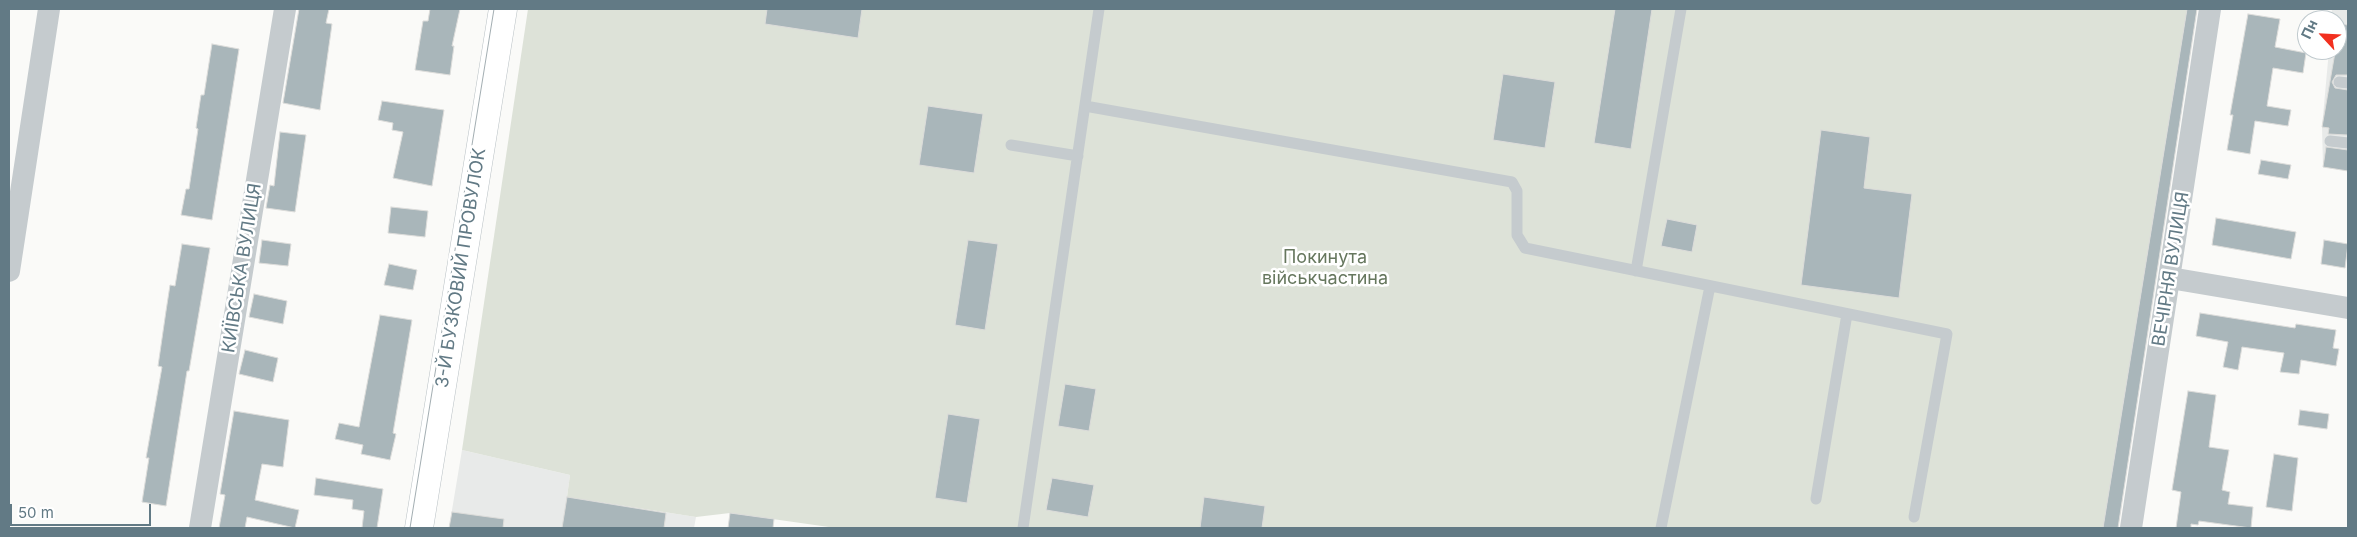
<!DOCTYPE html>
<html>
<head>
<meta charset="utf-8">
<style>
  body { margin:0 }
  #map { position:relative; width:2357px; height:537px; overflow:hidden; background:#fafaf8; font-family:Inter,sans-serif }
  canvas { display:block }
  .frame { position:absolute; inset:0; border:10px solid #627a85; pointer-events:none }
  .north { position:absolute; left:2297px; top:10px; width:50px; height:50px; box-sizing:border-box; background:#fff; border:1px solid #c0cace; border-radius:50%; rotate:295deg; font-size:14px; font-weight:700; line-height:20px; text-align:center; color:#627a85 }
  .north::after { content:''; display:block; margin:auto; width:18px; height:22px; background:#f2301f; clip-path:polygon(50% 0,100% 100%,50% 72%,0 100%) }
  .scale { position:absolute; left:10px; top:504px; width:141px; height:22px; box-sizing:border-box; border:2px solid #627a85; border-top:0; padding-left:6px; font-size:15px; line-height:18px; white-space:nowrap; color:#627a85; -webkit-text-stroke:4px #fff; paint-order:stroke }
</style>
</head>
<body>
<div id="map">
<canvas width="2357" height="537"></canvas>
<div class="frame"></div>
<div class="north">Пн</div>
<div class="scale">50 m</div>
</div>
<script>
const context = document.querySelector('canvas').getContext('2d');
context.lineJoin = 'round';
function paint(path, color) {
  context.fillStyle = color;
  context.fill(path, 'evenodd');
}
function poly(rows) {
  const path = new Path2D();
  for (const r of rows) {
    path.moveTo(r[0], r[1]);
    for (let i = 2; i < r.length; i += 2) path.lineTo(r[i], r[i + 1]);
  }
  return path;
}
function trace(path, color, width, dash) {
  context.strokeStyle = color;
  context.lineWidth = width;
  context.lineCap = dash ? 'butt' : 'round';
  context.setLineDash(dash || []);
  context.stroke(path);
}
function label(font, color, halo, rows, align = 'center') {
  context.font = font + ' Inter,sans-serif';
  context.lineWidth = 5;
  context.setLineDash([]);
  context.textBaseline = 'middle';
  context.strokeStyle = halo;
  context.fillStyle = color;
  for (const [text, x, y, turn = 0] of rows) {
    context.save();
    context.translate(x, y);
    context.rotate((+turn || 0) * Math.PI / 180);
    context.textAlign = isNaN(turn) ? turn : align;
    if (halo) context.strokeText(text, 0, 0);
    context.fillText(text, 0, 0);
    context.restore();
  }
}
const built = poly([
  [2332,9,2348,9,2348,171,2323,167,2322,127,2329,50,2337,50,2337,20,2331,20],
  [462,450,570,475,567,497,696,517,694,528,449,528]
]);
const green = poly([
  [528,9,2187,9,2103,528,836,528,730,513,696,517,567,497,570,475,462,450]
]);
const building = poly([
  [299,9,329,9,326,23,332,24,320,110,283,103,299,9],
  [430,9,460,9,452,46,454,46,450,75,415,70,423,21,428,21,430,9],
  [767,9,862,9,858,38,765,24,767,9],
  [1615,9,1652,9,1631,149,1594,143,1615,9],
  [2187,9,2197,9,2118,528,2103,528,2187,9],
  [2248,14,2280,19,2275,47,2306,53,2303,73,2273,68,2267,106,2291,110,2288,126,2255,121,2250,154,2227,150,2233,115,2230,115,2248,14],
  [2340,24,2348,25,2348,75,2336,75,2332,82,2335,88,2348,90,2348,135,2328,134,2329,128,2322,127,2340,24],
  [212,44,239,49,212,220,181,215,186,189,189,189,198,129,196,128,201,95,204,95,212,44],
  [1503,74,1555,82,1545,148,1493,140,1503,74],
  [382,101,444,110,432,186,393,178,403,132,392,130,393,123,378,120,382,101],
  [928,106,983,114,974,173,919,165,928,106],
  [1821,130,1870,137,1864,188,1912,194,1899,298,1801,285,1821,130],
  [280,132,306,135,295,212,266,208,270,185,274,186,280,132],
  [2326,147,2348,150,2348,171,2323,167,2326,147],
  [2261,160,2291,165,2288,179,2258,174,2261,160],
  [391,207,428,211,425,237,388,233,391,207],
  [2216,218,2296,232,2291,259,2212,245,2216,218],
  [1667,219,1697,225,1692,252,1661,246,1667,219],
  [262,240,291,244,288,266,259,263,262,240],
  [968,240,998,244,985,330,955,325,968,240],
  [2324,240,2348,244,2345,268,2321,264,2324,240],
  [182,244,210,248,189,371,187,371,166,506,142,502,149,458,146,458,162,367,158,366,166,311,170,285,175,286,182,244],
  [389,264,417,270,413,290,384,285,389,264],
  [254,294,287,301,283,324,249,317,254,294],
  [2200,313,2295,328,2296,324,2336,330,2333,348,2339,349,2336,366,2301,360,2299,374,2280,372,2284,353,2242,347,2238,370,2223,367,2228,342,2196,336,2200,313],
  [380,315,412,320,393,433,396,434,390,460,361,454,363,445,335,439,339,423,359,427,380,315],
  [245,350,278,358,273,382,239,374,245,350],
  [1065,384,1096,389,1089,431,1058,426,1065,384],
  [2188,391,2216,395,2209,447,2229,450,2222,490,2230,492,2228,504,2253,507,2251,528,2199,521,2198,525,2191,524,2191,528,2176,528,2181,492,2172,490,2188,391],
  [2300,410,2329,414,2327,429,2298,425,2300,410],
  [234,411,289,420,283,467,262,464,255,500,299,510,295,528,247,517,245,528,219,528,225,495,220,494,234,411],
  [948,414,980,419,967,503,935,498,948,414],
  [2274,454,2298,458,2292,511,2266,507,2274,454],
  [316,478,383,489,377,528,362,528,364,511,352,509,353,500,314,495,316,478],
  [1052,478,1094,485,1088,517,1046,510,1052,478],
  [567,497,666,513,664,528,562,528,567,497],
  [1204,497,1265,506,1262,528,1200,528,1204,497],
  [452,512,504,519,503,528,449,528,452,512],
  [730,513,774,519,773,528,728,528,730,513]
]);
const lane = poly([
  [2339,82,2348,83],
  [1085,106,1512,182,1517,191,1517,235,1525,248,1947,334,1914,517],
  [2330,141,2348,143],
  [1011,145,1078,156],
  [1636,271,1681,9],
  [1816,499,1847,314],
  [1023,528,1099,9],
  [1661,528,1710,286]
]);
const street = poly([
  [9,271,49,9],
  [2170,278,2348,308],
  [200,528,285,9],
  [2131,528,2210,9]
]);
const secondary = poly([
  [419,528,503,9]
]);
const tram = poly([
  [410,528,494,9]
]);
const parkNames = [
  ["Покинута",1325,258],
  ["військчастина",1325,279]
];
const streetNames = [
  ["КИЇВСЬКА ВУЛИЦЯ",242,268,-81],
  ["3-Й БУЗКОВИЙ ПРОВУЛОК",461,268,-81],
  ["ВЕЧІРНЯ ВУЛИЦЯ",2171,269,-81]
];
paint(built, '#e8eae9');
paint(green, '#dde2d8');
paint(building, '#a9b6ba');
trace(building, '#dcdcda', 1);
trace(secondary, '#b7bfc3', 29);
trace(lane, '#c5cbce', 11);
trace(street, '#c5cbce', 22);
trace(secondary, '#fff', 28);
trace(tram, '#a3aeb2', 1);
label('18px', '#66775e', '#fff', parkNames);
label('18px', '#627a85', '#fff', streetNames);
</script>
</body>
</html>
